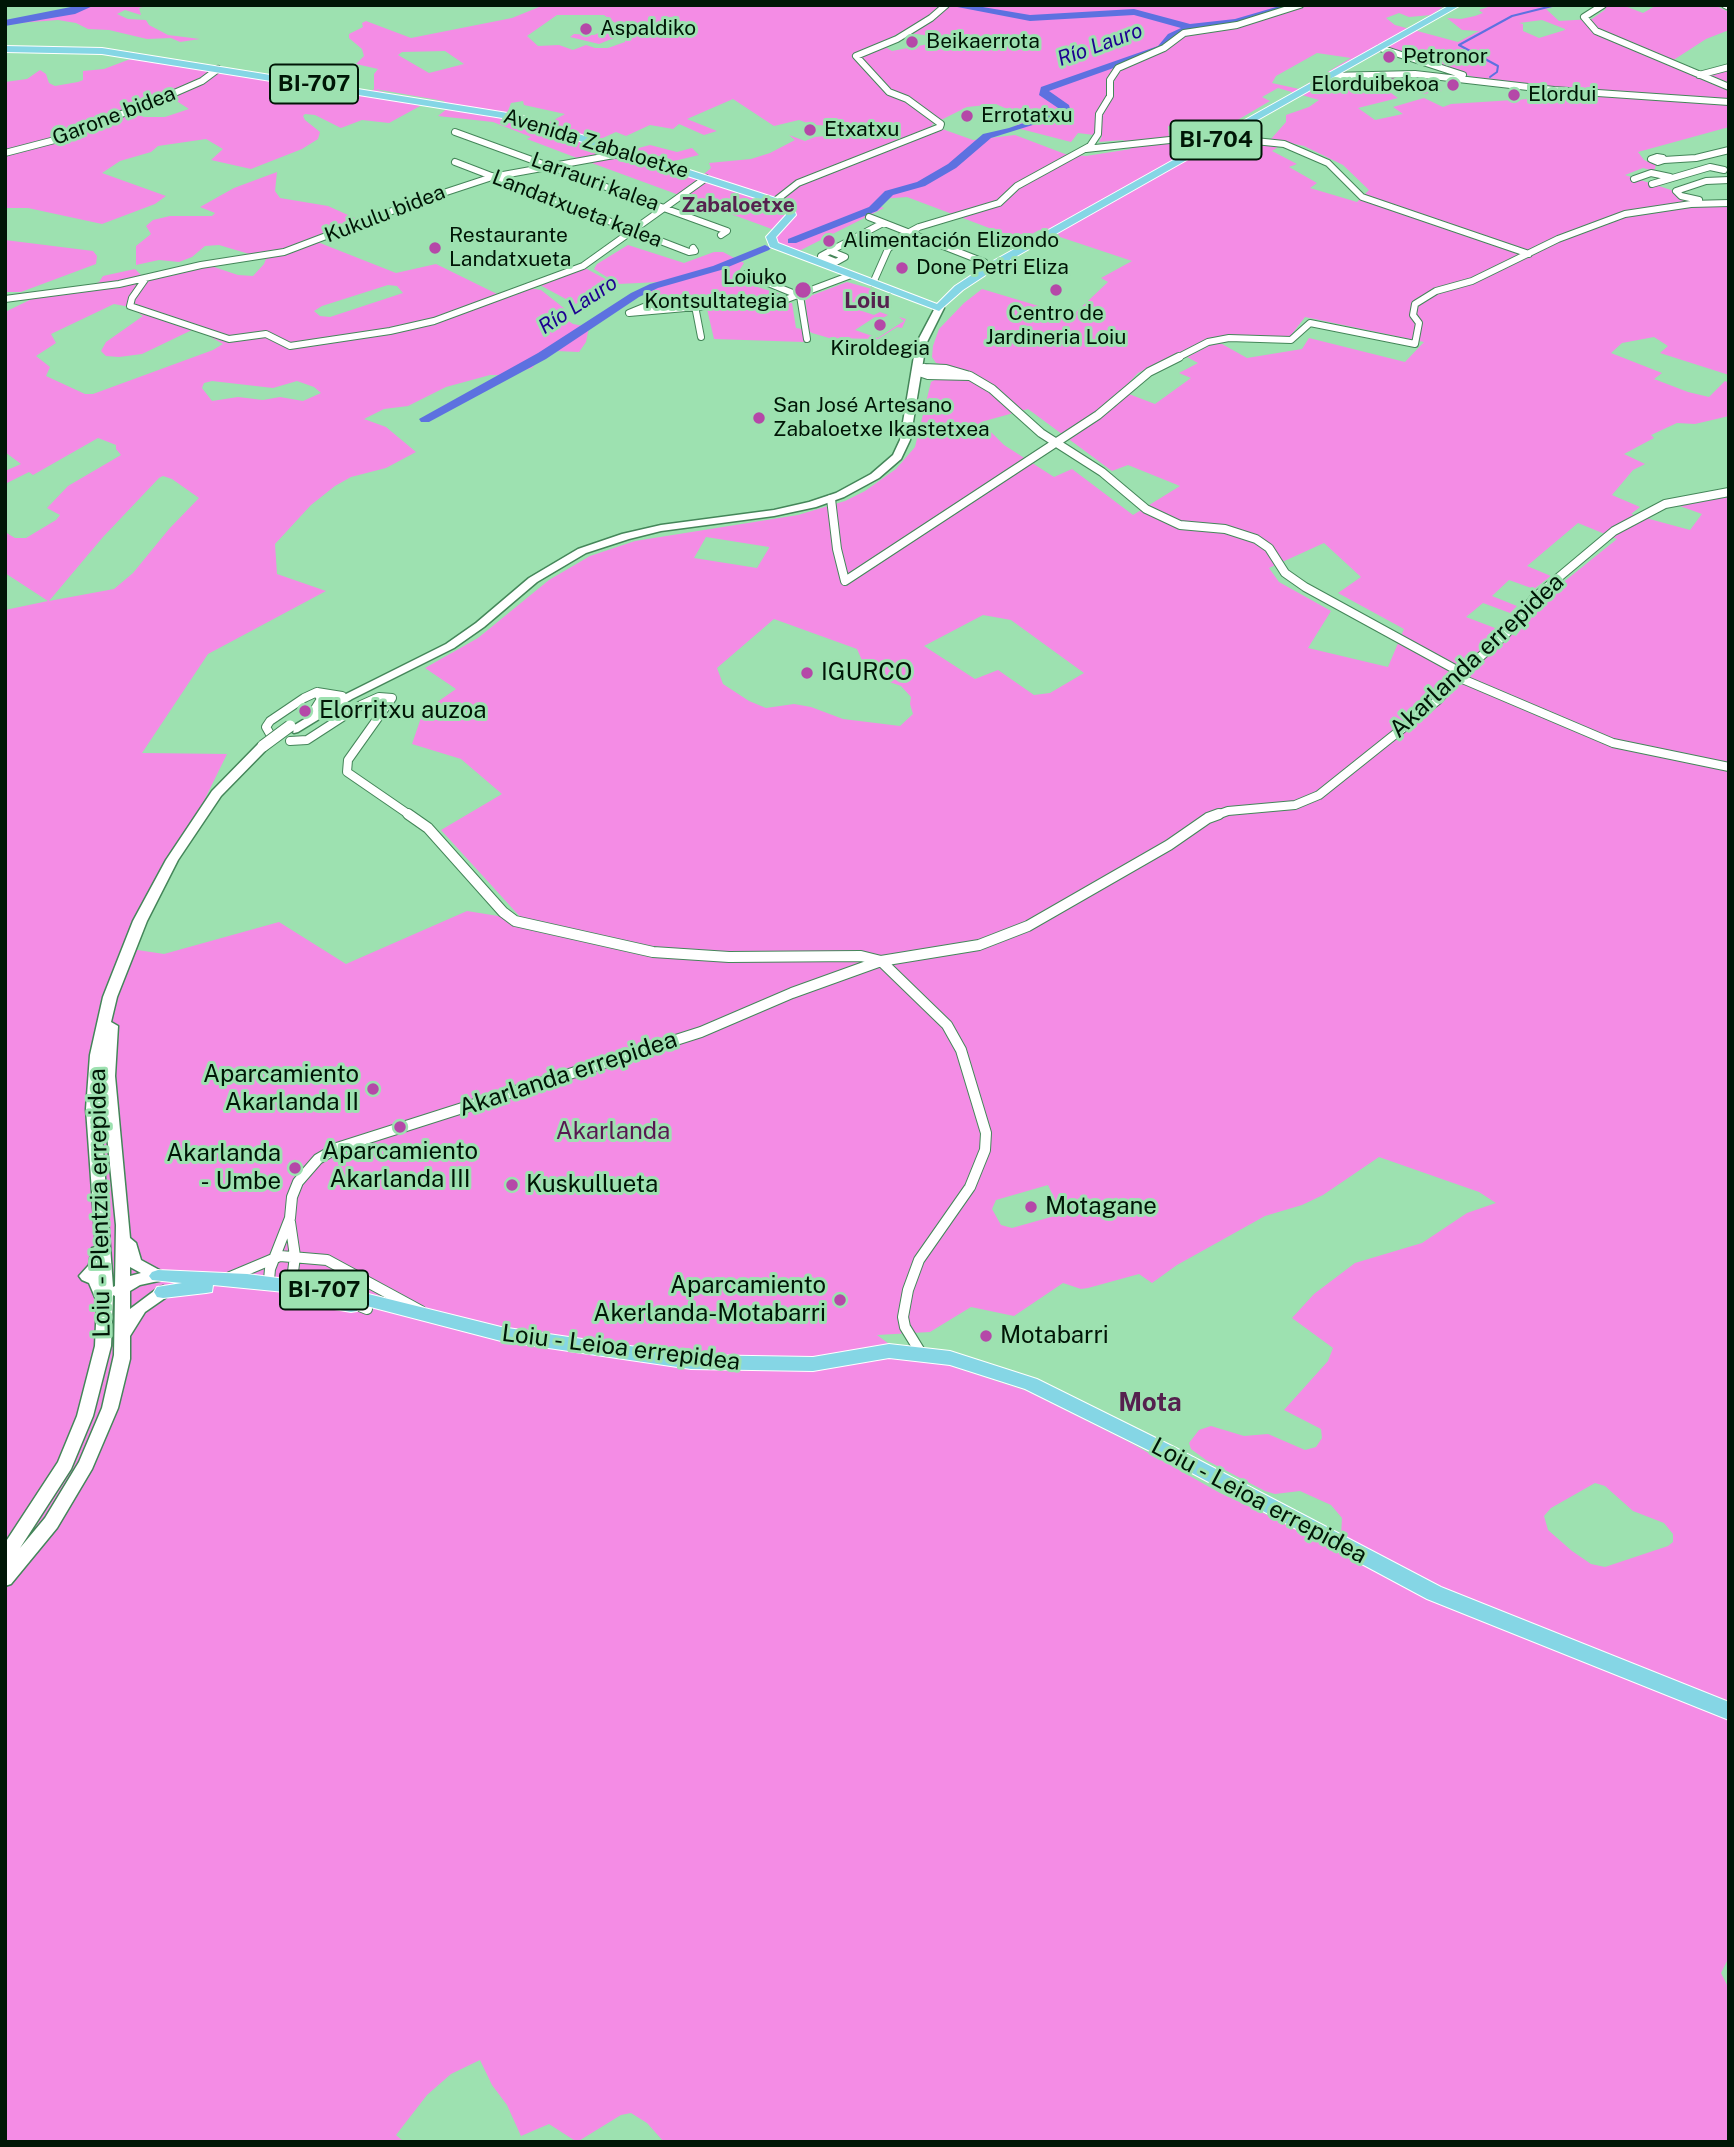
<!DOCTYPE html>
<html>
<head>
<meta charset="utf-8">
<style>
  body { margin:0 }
  #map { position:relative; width:1734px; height:2147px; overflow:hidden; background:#9de1b0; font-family:"Public Sans",sans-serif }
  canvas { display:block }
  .frame { position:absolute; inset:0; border:7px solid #001606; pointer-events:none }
</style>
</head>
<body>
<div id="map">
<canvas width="1734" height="2147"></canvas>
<div class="frame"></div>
</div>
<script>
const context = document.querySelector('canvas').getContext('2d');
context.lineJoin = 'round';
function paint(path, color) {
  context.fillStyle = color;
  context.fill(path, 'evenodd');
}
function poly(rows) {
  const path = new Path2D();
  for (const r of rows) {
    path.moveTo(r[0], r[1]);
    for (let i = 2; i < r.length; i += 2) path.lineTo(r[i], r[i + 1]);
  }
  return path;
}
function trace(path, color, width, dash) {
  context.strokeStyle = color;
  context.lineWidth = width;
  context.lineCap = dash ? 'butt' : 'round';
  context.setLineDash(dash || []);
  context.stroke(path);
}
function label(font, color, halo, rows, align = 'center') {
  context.font = font + ' "Public Sans",sans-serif';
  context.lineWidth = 6;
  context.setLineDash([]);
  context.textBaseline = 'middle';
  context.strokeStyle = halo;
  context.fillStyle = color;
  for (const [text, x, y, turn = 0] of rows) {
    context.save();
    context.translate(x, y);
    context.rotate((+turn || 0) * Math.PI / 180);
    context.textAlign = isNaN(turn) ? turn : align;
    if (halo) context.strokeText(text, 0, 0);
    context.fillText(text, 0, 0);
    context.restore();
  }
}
const green = poly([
  [81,5,150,5,139,8,141,15,125,10,117,14,128,19,146,20,149,25,168,35,200,39,180,42,171,38,147,39,109,30,88,29,76,23,58,20,5,24,5,21,66,12],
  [544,5,1446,5,1431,15,1409,17,1399,13,1386,18,1395,25,1458,42,1479,31,1462,30,1447,18,1461,19,1475,16,1483,13,1479,10,1494,5,1559,5,1546,9,1559,21,1592,19,1606,9,1595,5,1622,5,1643,13,1657,5,1714,5,1729,12,1729,30,1706,39,1672,61,1698,72,1729,69,1729,127,1638,152,1644,160,1656,165,1654,171,1643,168,1625,175,1717,205,1729,204,1729,375,1660,353,1668,346,1654,337,1622,343,1611,353,1662,373,1654,379,1688,392,1709,397,1725,381,1729,383,1729,416,1695,424,1677,423,1651,435,1654,438,1624,454,1645,464,1633,470,1612,495,1640,507,1631,514,1690,530,1702,514,1677,505,1714,496,1729,496,1729,1957,1721,1973,1729,1989,1729,2142,664,2142,647,2123,631,2113,621,2115,577,2142,549,2124,521,2136,507,2105,492,2085,480,2060,451,2074,427,2095,396,2135,404,2142,5,2142,5,610,48,601,5,573,5,532,15,538,26,538,56,520,60,515,47,508,68,486,121,455,116,449,116,445,98,438,33,475,29,472,5,484,5,471,21,464,5,452,5,312,40,295,89,286,99,282,103,276,135,269,143,277,211,266,238,275,253,276,264,264,266,259,219,245,205,246,192,257,179,262,159,260,136,265,136,246,151,234,146,226,153,220,170,216,212,216,215,213,200,207,234,188,277,172,275,191,280,198,328,206,359,220,317,242,320,243,396,273,436,264,497,294,529,288,541,290,565,309,564,318,573,324,589,327,586,342,579,352,557,351,539,359,532,368,504,375,490,375,446,387,408,406,384,409,364,419,386,427,416,452,386,468,351,477,335,486,311,505,275,544,277,574,326,591,208,654,142,753,227,754,131,949,164,954,279,922,346,964,467,911,523,920,441,830,502,794,461,759,412,744,423,712,456,689,425,668,478,638,549,580,590,556,635,541,798,515,845,501,865,491,896,469,915,447,931,382,938,378,973,381,960,369,936,363,932,357,933,346,939,329,964,303,982,289,1072,316,1108,282,1101,278,1132,261,1039,230,1021,240,907,197,881,199,874,204,884,208,797,252,775,241,780,232,589,162,630,157,698,179,711,168,709,163,751,159,770,153,795,140,789,135,805,141,815,137,835,135,841,131,841,126,813,125,799,120,774,126,733,99,687,119,717,131,704,135,679,124,673,129,650,125,626,136,616,132,596,141,546,124,565,114,524,105,523,101,511,103,506,117,602,148,600,154,577,158,527,139,531,137,493,122,438,116,448,108,444,101,375,89,422,105,389,123,362,120,341,128,315,115,305,114,303,116,305,120,320,132,318,139,302,149,251,169,211,160,223,149,206,139,158,146,151,152,120,161,102,173,166,196,155,204,102,224,28,208,5,208,5,82,27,79,40,70,46,74,49,83,55,86,78,82,83,80,83,71,104,69,133,58,369,93,374,89,374,74,378,69,356,64,364,56,362,49,349,38,349,34,363,27,362,23,366,21,411,38,512,18],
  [557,15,604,15,618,25,594,35,574,34,570,37,599,44,619,36,625,37,625,42,608,48,595,48,586,45,573,50,559,45,538,46,527,36],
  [1542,20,1565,29,1565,30,1539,38,1523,31,1523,24,1519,23],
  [901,32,924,35,934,43,892,51,880,44],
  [1385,49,1483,80,1535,87,1544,98,1451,104,1443,107,1424,98,1393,107,1403,114,1375,120,1358,108,1398,98,1381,86,1401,82,1423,94,1442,91,1426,85,1435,77,1333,77],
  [445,51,464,64,429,73,398,55,402,52],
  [1317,53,1351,58,1299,89,1272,83,1276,76],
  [1278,88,1319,100,1309,107,1286,115,1286,122,1271,139,1304,146,1343,165,1369,190,1357,202,1310,188,1317,183,1289,167,1297,164,1272,151,1278,147,1261,145,1245,153,1214,153,1191,146,1200,140,1173,142,1169,137,1168,126,1199,127,1217,132,1270,101,1262,97],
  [166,99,175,100,189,109,165,117,144,117,133,113],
  [996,104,1029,119,1013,127,1071,142,1078,133,1102,136,1099,142,1123,140,1131,149,1086,156,1065,154,1015,135,973,140,931,125,967,107],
  [388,285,397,286,403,293,330,317,320,316,314,311,322,306],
  [114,304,130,307,143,316,106,342,101,351,106,356,119,357,142,354,192,330,204,333,223,344,213,350,93,394,85,394,46,376,50,367,36,356,56,343,51,334],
  [1305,317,1424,342,1405,362,1309,338,1302,349,1247,358,1222,344,1213,344,1187,357,1198,363,1179,373,1191,378,1155,404,1121,391,1138,373,1212,337,1289,338],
  [212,381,273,388,297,381,314,387,321,393,303,401,280,397,263,400,238,397,212,401,202,388,204,383],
  [1028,409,1112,471,1128,465,1180,486,1133,515,1072,469,1054,477,1004,445,981,422],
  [163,476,172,479,199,498,169,529,133,573,114,589,49,601,103,537,159,478],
  [1578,523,1617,539,1545,597,1516,636,1466,617,1483,603,1510,613,1517,606,1492,596,1509,580,1534,589,1551,576,1527,566],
  [706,537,769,547,769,548,757,568,694,558],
  [1324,543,1361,577,1338,593,1404,629,1388,667,1308,648,1331,611,1279,582,1269,568],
  [983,615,1011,620,1084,673,1050,693,1034,695,998,670,975,679,924,646],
  [774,619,857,649,864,665,871,672,881,679,901,686,911,697,910,704,913,714,900,726,843,719,811,707,794,704,766,708,749,701,723,684,717,668],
  [1379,1157,1479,1192,1496,1203,1467,1213,1422,1243,1355,1263,1314,1294,1292,1318,1333,1348,1328,1361,1284,1410,1321,1429,1322,1438,1316,1447,1305,1450,1268,1434,1244,1436,1211,1426,1199,1430,1189,1443,1191,1449,1206,1460,1265,1491,1275,1494,1300,1491,1331,1505,1342,1518,1341,1536,1310,1535,1220,1493,1129,1442,1027,1391,893,1347,877,1335,930,1332,971,1307,1014,1316,1063,1283,1081,1289,1088,1288,1139,1274,1152,1283,1177,1265,1265,1216,1302,1205,1323,1195],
  [1048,1185,1056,1202,1058,1215,1012,1228,1001,1225,992,1209,996,1200],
  [1595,1483,1605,1486,1633,1511,1664,1523,1673,1534,1673,1542,1668,1546,1605,1567,1591,1564,1572,1551,1548,1530,1544,1516,1551,1508],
  [650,145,677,152,692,148,699,155,670,162,631,150],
  [5,240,93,251,97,256,96,264,21,292,5,292],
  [628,245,684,263,714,252,723,252,744,263,735,277,751,285,780,294,675,305,648,298,647,294,659,285,659,282,618,284,594,269,597,264],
  [585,268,620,287,575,304,540,285],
  [847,282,879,291,850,307,874,315,880,312,888,315,881,319,875,317,855,330,878,338,904,321,899,317,906,319,902,328,897,327,878,339,829,338,812,333,809,331,805,298],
  [792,303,796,328,802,329,804,342,714,339,707,309]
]);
const stream = poly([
  [1490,77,1497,72,1498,66,1459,45,1512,16,1556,5]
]);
const river = poly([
  [81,5,95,5,75,14,5,26,5,20,81,5],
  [947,5,971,5,1030,15,1134,9,1190,24,1235,19,1283,5,1292,7,1236,25,1192,30,1174,38,1164,50,1049,91,1069,105,1071,113,991,138,956,168,925,186,893,195,877,211,796,243,788,243,788,239,869,207,885,191,917,182,948,164,983,134,1009,128,1061,110,1039,95,1041,87,1158,46,1168,34,1181,28,1134,15,1030,21,947,5],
  [765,245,771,248,769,250,721,270,658,288,639,297,546,359,429,422,421,422,419,419,538,353,631,293,650,284,713,266,765,245]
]);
const streetFar2 = poly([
  [1603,5,1584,17,1596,31,1729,87],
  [1725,5,1729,7],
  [1380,48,1463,75],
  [1699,75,1729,67],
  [1330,76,1415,74,1554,90,1729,102],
  [455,132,727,231,721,235],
  [1086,149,1207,136,1284,144,1328,163,1362,197,1529,254],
  [5,153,70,136,90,125,147,105,202,81,218,69],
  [1657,157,1663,158,1664,160,1658,162,1651,159,1657,157],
  [1664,160,1696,158,1729,150],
  [455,162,689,252,695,251,693,248],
  [1634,179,1651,173,1670,177],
  [1652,184,1710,167,1724,170],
  [1699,200,1681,196,1676,191,1706,181,1729,180],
  [775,201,798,183,940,127,941,124,907,99,889,92,856,56,897,39,931,18,946,5],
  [869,217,984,262],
  [830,251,845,257,836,262,821,256,830,251],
  [830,251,883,223],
  [746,274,800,296,807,339],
  [146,278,132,298,130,306,229,339,266,334,290,346,390,331,434,321,583,266,706,178],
  [873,283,888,249,902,236,919,227,999,203,1017,186,1090,146,1098,134,1099,114,1110,96,1110,80,1118,68,1164,48,1184,33,1237,25,1300,5],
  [5,299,119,284,201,265,284,252,413,203,492,177,625,153],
  [695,306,701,337],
  [663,309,651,304,629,313,787,299,851,275],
  [1175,359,1208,342,1229,338,1291,340,1310,323,1415,344,1419,323,1413,315,1415,304,1436,291,1472,281,1558,239,1625,214,1691,204,1729,203]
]);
const streetFar1 = poly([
  [924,368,946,369,970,376,928,375,916,371,924,368],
  [970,376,992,389,1041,433,1102,472,1146,509,1180,525,1225,529,1256,539,1269,548,1285,573,1305,587,1462,673],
  [831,499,837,549,845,581,1098,415,1149,372,1179,357],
  [1460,678,1613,743,1729,767],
  [313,712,321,699,317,692],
  [270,734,266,727,270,721,304,698,317,692,342,696],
  [290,741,307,740,361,705,379,697,392,698,348,760,347,772,411,816],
  [1214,816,1228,811,1295,805,1319,795,1438,700,1462,673,1506,634,1534,598,1614,531,1665,504,1729,492]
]);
const street = poly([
  [408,814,428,828,503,912,515,921,653,952,729,957,861,956,881,961,979,945,1028,926,1169,845,1208,818,1219,814],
  [230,1277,280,1256,327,1260,421,1311],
  [279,1283,287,1281,293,1272,295,1256,290,1222],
  [275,1285,269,1280,270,1269,290,1218,292,1197,298,1182,318,1159,337,1148,701,1032,792,993,881,961,947,1025,961,1050,986,1133,985,1150,970,1187,919,1260,908,1290,903,1317,905,1327,921,1353],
  [347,1301,367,1309]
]);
const secondary = poly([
  [936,306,944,308,926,344,910,440,901,459,879,478,844,497,816,507,774,516,661,531,629,539,586,553,537,582,484,627,454,648,352,699,298,732,294,733,288,729,344,695,446,644,476,623,529,578,578,549,622,534,661,525,774,510,809,502,836,493,871,474,893,455,900,440,916,344,936,306],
  [263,742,267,743,269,746,267,749,221,796,178,860,147,921,117,997,111,1022,118,1026,115,1076,130,1238,136,1243,141,1260,163,1272,166,1276,163,1280,140,1285,130,1291,130,1309,158,1288,163,1286,168,1288,171,1292,168,1296,145,1312,130,1336,130,1359,118,1408,92,1469,57,1528,11,1584,5,1586,7,1564,5,1565,5,1543,58,1462,77,1416,95,1346,97,1302,89,1283,82,1280,79,1276,89,1265,92,1248,96,1247,86,1109,90,1055,103,997,133,921,166,860,212,791,259,743,263,742],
  [102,1085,116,1225,115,1286,113,1287,100,1109,102,1085],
  [130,1267,141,1273,130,1276,130,1267],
  [113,1295,115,1296,114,1355,102,1408,79,1462,45,1518,20,1548,71,1469,93,1416,111,1346,113,1295]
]);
const primary = poly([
  [1450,5,1461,5,1001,265,963,290,939,311,770,247,766,237,786,215,784,209,777,205,515,120,102,54,5,52,5,46,102,48,520,115,785,201,793,206,796,215,776,237,778,243,937,304,955,286,993,261,1450,5],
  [158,1270,247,1274,332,1285,501,1327,691,1355,813,1357,889,1344,950,1351,1037,1379,1174,1447,1441,1587,1729,1702,1729,1720,1427,1599,1162,1457,1025,1389,950,1365,889,1358,813,1371,691,1369,501,1341,359,1304,357,1311,351,1312,301,1303,295,1302,292,1297,295,1293,213,1285,212,1292,206,1293,163,1298,157,1297,154,1292,157,1287,182,1283,152,1280,149,1276,152,1272,158,1270]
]);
const secondaryBridge = poly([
  [263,746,290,726]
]);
const markers = [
  [586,29,7,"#b548a8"],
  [912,42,7,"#b548a8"],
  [1389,57,7,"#b548a8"],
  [1453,85,7,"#b548a8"],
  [1514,95,7,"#b548a8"],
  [967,116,7,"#b548a8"],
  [810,130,7,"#b548a8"],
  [829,241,7,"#b548a8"],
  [435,248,7,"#b548a8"],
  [902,268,7,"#b548a8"],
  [803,290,9,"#b548a8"],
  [1056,290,7,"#b548a8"],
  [880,325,7,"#b548a8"],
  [759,418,7,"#b548a8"],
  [807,673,7,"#b548a8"],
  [305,711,7,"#b548a8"],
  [373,1089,7,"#b548a8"],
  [400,1127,7,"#b548a8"],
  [295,1168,7,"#b548a8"],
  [512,1185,7,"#b548a8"],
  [1031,1207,7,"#b548a8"],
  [840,1300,7,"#b548a8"],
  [986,1336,7,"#b548a8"]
];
const farPoinames = [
  ["Aspaldiko",600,29],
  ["Beikaerrota",926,42],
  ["Petronor",1403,57],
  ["Elorduibekoa",1439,85,"right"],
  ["Elordui",1528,95],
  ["Errotatxu",981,116],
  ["Etxatxu",824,130],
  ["Restaurante",449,236],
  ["Landatxueta",449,260],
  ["Alimentación Elizondo",843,241],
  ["Done Petri Eliza",916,268],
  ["Loiuko",787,278,"right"],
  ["Kontsultategia",787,302,"right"],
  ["Centro de",1056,314,"center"],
  ["Jardineria Loiu",1056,338,"center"],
  ["Kiroldegia",880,349,"center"],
  ["San José Artesano",773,406],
  ["Zabaloetxe Ikastetxea",773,430]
];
const farWaternames = [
  ["Río Lauro",1100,45,-20],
  ["Río Lauro",578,305,-33]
];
const farStreetnames = [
  ["Garone bidea",114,116,-21],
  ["Avenida Zabaloetxe",596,144,17],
  ["Larrauri kalea",595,182,20],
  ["Landatxueta kalea",577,209,21],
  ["Kukulu bidea",385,214,-21]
];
const farNeighbourhoodnames = [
  ["Zabaloetxe",738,206]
];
const shields = [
  [314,84,88],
  [1216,140,91],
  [324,1290,88]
];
const shieldNames = [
  ["BI-707",314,84],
  ["BI-704",1216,140],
  ["BI-707",324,1290]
];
const farQuarternames = [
  ["Loiu",867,301]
];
const streetNames = [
  ["Akarlanda errepidea",1477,656,-43],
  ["Akarlanda errepidea",568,1074,-18],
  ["Loiu - Plentzia errepidea",100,1203,-91],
  ["Loiu - Leioa errepidea",621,1348,7],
  ["Loiu - Leioa errepidea",1259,1501,28]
];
const poiNames = [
  ["IGURCO",821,673],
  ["Elorritxu auzoa",319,711],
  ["Aparcamiento",359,1075,"right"],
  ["Akarlanda II",359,1103,"right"],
  ["Aparcamiento",400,1152,"center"],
  ["Akarlanda III",400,1180,"center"],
  ["Akarlanda",281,1154,"right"],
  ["- Umbe",281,1182,"right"],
  ["Kuskullueta",526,1185],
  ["Motagane",1045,1207],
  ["Aparcamiento",826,1286,"right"],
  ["Akerlanda-Motabarri",826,1314,"right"],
  ["Motabarri",1000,1336]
];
const parkNames = [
  ["Akarlanda",613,1132]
];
const neighbourhoodNames = [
  ["Mota",1150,1403]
];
paint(green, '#f48ce5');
trace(stream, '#5d71e0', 2);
paint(river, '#5d71e0');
trace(streetFar2, '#448659', 8);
trace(streetFar1, '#448659', 10);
trace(street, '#448659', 12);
trace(secondary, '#448659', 3);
trace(primary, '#fff', 2);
trace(streetFar2, '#fff', 6);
trace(streetFar1, '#fff', 8);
trace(street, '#fff', 10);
paint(secondary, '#fff');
paint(primary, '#85d6e5');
trace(secondaryBridge, '#448659', 13, []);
trace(secondaryBridge, '#fff', 11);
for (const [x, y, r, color] of markers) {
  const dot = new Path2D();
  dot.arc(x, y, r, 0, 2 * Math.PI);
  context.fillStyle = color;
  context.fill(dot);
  trace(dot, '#9de1b0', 2.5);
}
label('21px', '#001606', '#9de1b0', farPoinames, 'left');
label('italic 21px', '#1d0091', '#9de1b0', farWaternames);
label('21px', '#001606', '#9de1b0', farStreetnames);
label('bold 21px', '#55214e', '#9de1b0', farNeighbourhoodnames);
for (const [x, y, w] of shields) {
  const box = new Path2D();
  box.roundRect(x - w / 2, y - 19.5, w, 39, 5);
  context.fillStyle = '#9de1b0';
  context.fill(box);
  trace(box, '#001606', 2);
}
label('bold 23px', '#001606', null, shieldNames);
label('bold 23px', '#55214e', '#9de1b0', farQuarternames);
label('24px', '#001606', '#9de1b0', streetNames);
label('24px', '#001606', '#9de1b0', poiNames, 'left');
label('24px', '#581851', '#9de1b0', parkNames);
label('bold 26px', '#55214e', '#9de1b0', neighbourhoodNames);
</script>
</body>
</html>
